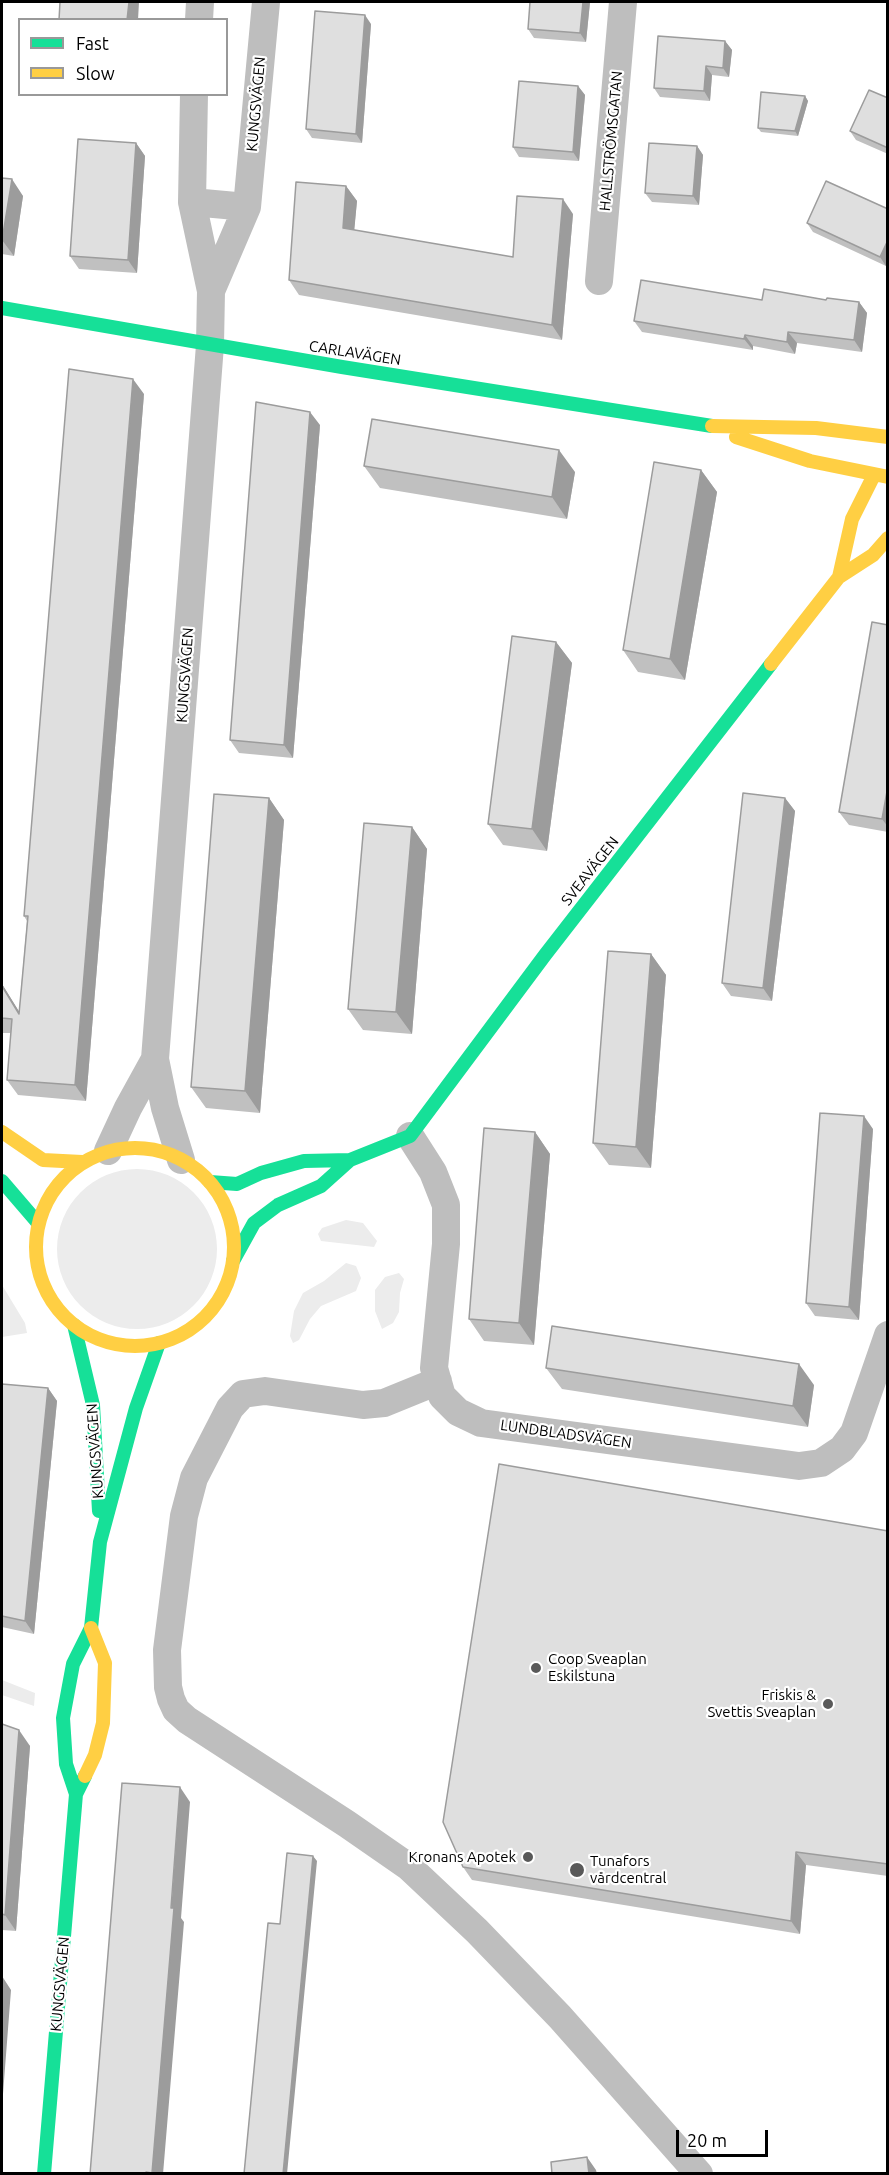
<!DOCTYPE html>
<html>
<head>
<meta charset="utf-8">
<style>
  body { margin:0 }
  #map { position:relative; width:889px; height:2175px; overflow:hidden; background:#fff; font-family:Ubuntu,sans-serif }
  canvas { display:block }
  .frame { position:absolute; inset:0; border:3px solid #000; pointer-events:none }
  .legend { position:absolute; left:18px; top:18px; width:210px; height:78px; box-sizing:border-box; background:#fff; border:2px solid #999; margin:0; padding:8px 10px; list-style:none; font-size:18px; color:#000 }
  .legend li { display:flex; align-items:center; gap:12px; height:30px }
  .legend b { width:30px; border:2px solid #999 }
  .scale { position:absolute; left:676px; top:2130px; width:92px; height:27px; box-sizing:border-box; border:3px solid #000; border-top:0; padding-left:8px; font-size:18px; line-height:21px; white-space:nowrap; color:#000; -webkit-text-stroke:4px #fff; paint-order:stroke }
</style>
</head>
<body>
<div id="map">
<canvas width="889" height="2175"></canvas>
<div class="frame"></div>
<ul class="legend">
<li><b style="height:8px;background:#16e098"></b>Fast</li>
<li><b style="height:8px;background:#ffcf43"></b>Slow</li>
</ul>
<div class="scale">20 m</div>
</div>
<script>
const context = document.querySelector('canvas').getContext('2d');
context.lineJoin = 'round';
function paint(path, color) {
  context.fillStyle = color;
  context.fill(path, 'evenodd');
}
function poly(rows) {
  const path = new Path2D();
  for (const r of rows) {
    if (r.length === 3) {
      path.moveTo(r[0] + r[2], r[1]);
      path.arc(r[0], r[1], r[2], 0, 2 * Math.PI);
      continue;
    }
    path.moveTo(r[0], r[1]);
    for (let i = 2; i < r.length; i += 2) path.lineTo(r[i], r[i + 1]);
  }
  return path;
}
function trace(path, color, width, dash) {
  context.strokeStyle = color;
  context.lineWidth = width;
  context.lineCap = dash ? 'butt' : 'round';
  context.setLineDash(dash || []);
  context.stroke(path);
}
function label(font, color, halo, rows, align = 'center') {
  context.font = font + ' Ubuntu,sans-serif';
  context.lineWidth = 4.5;
  context.setLineDash([]);
  context.textBaseline = 'middle';
  context.strokeStyle = halo;
  context.fillStyle = color;
  for (const [text, x, y, turn = 0] of rows) {
    context.save();
    context.translate(x, y);
    context.rotate((+turn || 0) * Math.PI / 180);
    context.textAlign = isNaN(turn) ? turn : align;
    if (halo) context.strokeText(text, 0, 0);
    context.fillText(text, 0, 0);
    context.restore();
  }
}
const green = poly([
  [137,1249,80],
  [346,1220,363,1223,377,1241,374,1247,321,1241,318,1234,322,1228],
  [346,1263,356,1266,361,1278,356,1291,321,1306,310,1319,299,1340,293,1343,290,1336,294,1311,303,1293,324,1281],
  [399,1273,404,1279,400,1293,399,1312,393,1323,382,1329,375,1311,375,1290,385,1277],
  [2,1285,25,1323,27,1333,2,1337],
  [2,1680,35,1693,34,1706,2,1695]
]);
const street = poly([
  [199,20,200,2],
  [192,202,247,207],
  [599,281,623,2],
  [211,291,247,207,266,2],
  [410,1136,433,1172,446,1205,446,1244,434,1368,442,1396,458,1412,481,1423,799,1466,821,1463,842,1449,854,1433,888,1335],
  [108,1151,128,1108,155,1059],
  [181,1160,165,1108,155,1059,210,345,211,291,192,202,194,94],
  [438,1381,384,1403,363,1405,265,1391,243,1394,230,1408,194,1478,184,1516,167,1650,168,1687,171,1699,176,1710,187,1720,347,1824,409,1867,477,1931,560,2017,699,2174]
]);
const fast = poly([
  [2,308,342,367,712,426],
  [2,1181,38,1223],
  [210,1182,237,1184,261,1173,304,1161,350,1160],
  [233,1261,254,1223,278,1205,321,1186,350,1160,410,1136,545,955,771,664],
  [74,1325,93,1405,99,1511],
  [76,1794,66,1764,63,1718,73,1664,91,1628,100,1542,136,1408,159,1343],
  [44,2174,76,1794,85,1776]
]);
const slow = poly([
  [712,426,816,428,888,437],
  [736,437,810,461,888,477],
  [839,577,852,519,874,475],
  [771,664,839,577,873,555,888,538],
  [2,1132,43,1160,82,1162],
  [135,1247,99],
  [85,1776,95,1755,103,1723,105,1663,91,1628]
]);
const wall = poly([
  [590,2,586,42,534,38,528,29],
  [371,24,362,143,312,138,306,129],
  [725,41,732,50,729,77,712,75,710,101,660,97,654,88],
  [578,86,585,95,579,161,519,157,513,147],
  [805,96,808,101,798,136,761,132,758,128],
  [888,98,888,154,856,140,850,131],
  [136,143,145,156,137,273,79,269,70,256],
  [697,146,703,155,699,205,652,202,645,193],
  [2,178,23,196,14,256,2,254],
  [346,186,357,201,354,230,513,257,573,214,562,340,299,295,289,280],
  [888,209,888,263,886,266,813,232,807,223],
  [762,300,826,300,859,302,867,313,862,352,797,343,795,354,753,346,753,350,642,332,634,321],
  [144,394,86,1101,18,1095,7,1080,11,1033,2,1033,2,984,19,1012,27,921,24,916],
  [320,425,293,758,239,753,230,740],
  [364,466,575,472,567,519,380,488],
  [701,470,717,492,685,680,638,672,623,650],
  [888,625,888,832,849,825,839,812],
  [556,642,572,663,547,851,503,845,488,824],
  [269,798,284,820,260,1113,206,1108,191,1087],
  [785,798,795,811,772,1001,731,996,722,983],
  [412,827,427,849,412,1034,363,1030,348,1009],
  [651,954,666,975,651,1168,609,1165,593,1143],
  [873,1129,859,1320,815,1316,806,1303],
  [535,1132,550,1154,534,1345,484,1341,469,1319],
  [546,1368,814,1385,808,1427,562,1389],
  [2,1384,48,1388,57,1401,34,1634,2,1627],
  [888,1531,888,1876,806,1865,800,1934,472,1880,463,1867],
  [2,1724,30,1746,16,1931,2,1930]
]);
const shadedWall = poly([
  [129,2,139,2,138,20,127,20],
  [583,2,590,2,586,42,580,33],
  [365,15,371,24,362,143,356,134],
  [725,41,732,50,729,77,723,68],
  [706,66,712,75,710,101,704,91],
  [578,86,585,95,579,161,573,152],
  [805,96,808,101,798,136,795,131],
  [136,143,145,156,137,273,128,260],
  [697,146,703,155,699,205,693,196],
  [12,179,23,196,14,256,2,240],
  [346,186,357,201,353,244,343,228],
  [563,199,573,214,562,340,552,325],
  [888,240,888,263,886,266,880,257],
  [859,302,867,313,862,352,854,340],
  [788,332,797,343,795,354,787,342],
  [745,335,753,346,753,350,744,339],
  [133,379,144,394,86,1101,75,1085],
  [310,412,320,425,293,758,284,745],
  [559,450,575,472,567,519,552,497],
  [701,470,717,492,685,680,670,659],
  [556,642,572,663,547,851,532,829],
  [888,786,888,827,882,819],
  [269,798,284,820,260,1113,245,1091],
  [785,798,795,811,772,1001,763,988],
  [412,827,427,849,412,1034,396,1012],
  [651,954,666,975,651,1168,636,1147],
  [2,984,30,1029,19,1014,2,986],
  [864,1116,873,1129,859,1320,849,1307],
  [535,1132,550,1154,534,1345,519,1323],
  [799,1364,814,1385,808,1427,793,1406],
  [48,1388,57,1401,34,1634,25,1621],
  [19,1730,30,1746,16,1931,5,1915],
  [180,1787,190,1802,181,1918,184,1922,163,2174,152,2174],
  [796,1852,806,1865,800,1934,791,1921],
  [313,1856,317,1861,287,2174,283,2174],
  [2,1976,11,1990,2,2107],
  [587,2157,596,2170,597,2174,589,2174]
]);
const building = poly([
  [60,2,129,2,127,20,59,20,60,2],
  [530,2,583,2,580,33,528,29,530,2],
  [315,11,365,15,356,134,306,129,315,11],
  [658,36,725,41,723,68,706,66,704,91,654,88,658,36],
  [519,81,578,86,573,152,513,147,519,81],
  [869,90,888,98,888,148,850,131,869,90],
  [761,92,805,96,795,131,758,128,761,92],
  [78,139,136,143,128,260,70,256,78,139],
  [649,143,697,146,693,196,645,193,649,143],
  [2,178,12,179,2,240,2,178],
  [826,181,888,209,888,240,880,257,807,223,826,181],
  [296,182,346,186,343,228,513,257,517,196,563,199,552,325,289,280,296,182],
  [641,280,762,300,764,289,826,300,827,298,859,302,854,340,788,332,787,342,745,335,744,339,634,321,641,280],
  [69,369,133,379,75,1085,7,1080,12,1019,2,1018,2,986,19,1014,28,916,24,916,69,369],
  [256,402,310,412,284,745,230,740,256,402],
  [372,419,559,450,552,497,364,466,372,419],
  [654,462,701,470,670,659,623,650,654,462],
  [872,622,888,625,888,786,882,819,839,812,872,622],
  [512,636,556,642,532,829,488,824,512,636],
  [743,793,785,798,763,988,722,983,743,793],
  [214,794,269,798,245,1091,191,1087,214,794],
  [364,823,412,827,396,1012,348,1009,364,823],
  [608,951,651,954,636,1147,593,1143,608,951],
  [820,1113,864,1116,849,1307,806,1303,820,1113],
  [484,1128,535,1132,519,1323,469,1319,484,1128],
  [552,1326,799,1364,793,1406,546,1368,552,1326],
  [2,1384,48,1388,25,1621,2,1616,2,1384],
  [499,1464,888,1531,888,1864,796,1852,791,1921,463,1867,443,1822,499,1464],
  [2,1724,19,1730,5,1915,2,1914,2,1724],
  [122,1783,180,1787,171,1908,174,1908,152,2173,146,2172,146,2174,90,2174,122,1783],
  [287,1853,313,1856,283,2174,244,2174,268,1923,280,1924,287,1853],
  [587,2157,589,2174,552,2174,551,2162,587,2157]
]);
const markers = [
  [536,1668,6,"#595959"],
  [828,1704,6,"#595959"],
  [528,1857,6,"#595959"],
  [577,1870,8,"#595959"]
];
const streetNames = [
  ["KUNGSVÄGEN",256,104,-85],
  ["HALLSTRÖMSGATAN",611,141,-85],
  ["CARLAVÄGEN",355,353,9],
  ["KUNGSVÄGEN",185,675,-86],
  ["SVEAVÄGEN",590,871,-52],
  ["LUNDBLADSVÄGEN",566,1434,8],
  ["KUNGSVÄGEN",95,1451,-94],
  ["KUNGSVÄGEN",60,1984,-85]
];
const poiNames = [
  ["Coop Sveaplan",548,1659],
  ["Eskilstuna",548,1676],
  ["Friskis &",816,1695,"right"],
  ["Svettis Sveaplan",816,1712,"right"],
  ["Kronans Apotek",516,1857,"right"],
  ["Tunafors",590,1861],
  ["vårdcentral",590,1878]
];
paint(green, '#ececec');
trace(street, '#bebebe', 28);
trace(fast, '#16e098', 14);
trace(slow, '#ffcf43', 14);
paint(wall, '#c0c0c0');
paint(shadedWall, '#9c9c9c');
paint(building, '#dfdfdf');
trace(building, '#9c9c9c', 1.5);
for (const [x, y, r, color] of markers) {
  const dot = new Path2D();
  dot.arc(x, y, r, 0, 2 * Math.PI);
  context.fillStyle = color;
  context.fill(dot);
  trace(dot, '#fff', 2);
}
label('15px', '#000', '#fff', streetNames);
label('15px', '#000', '#fff', poiNames, 'left');
</script>
</body>
</html>
